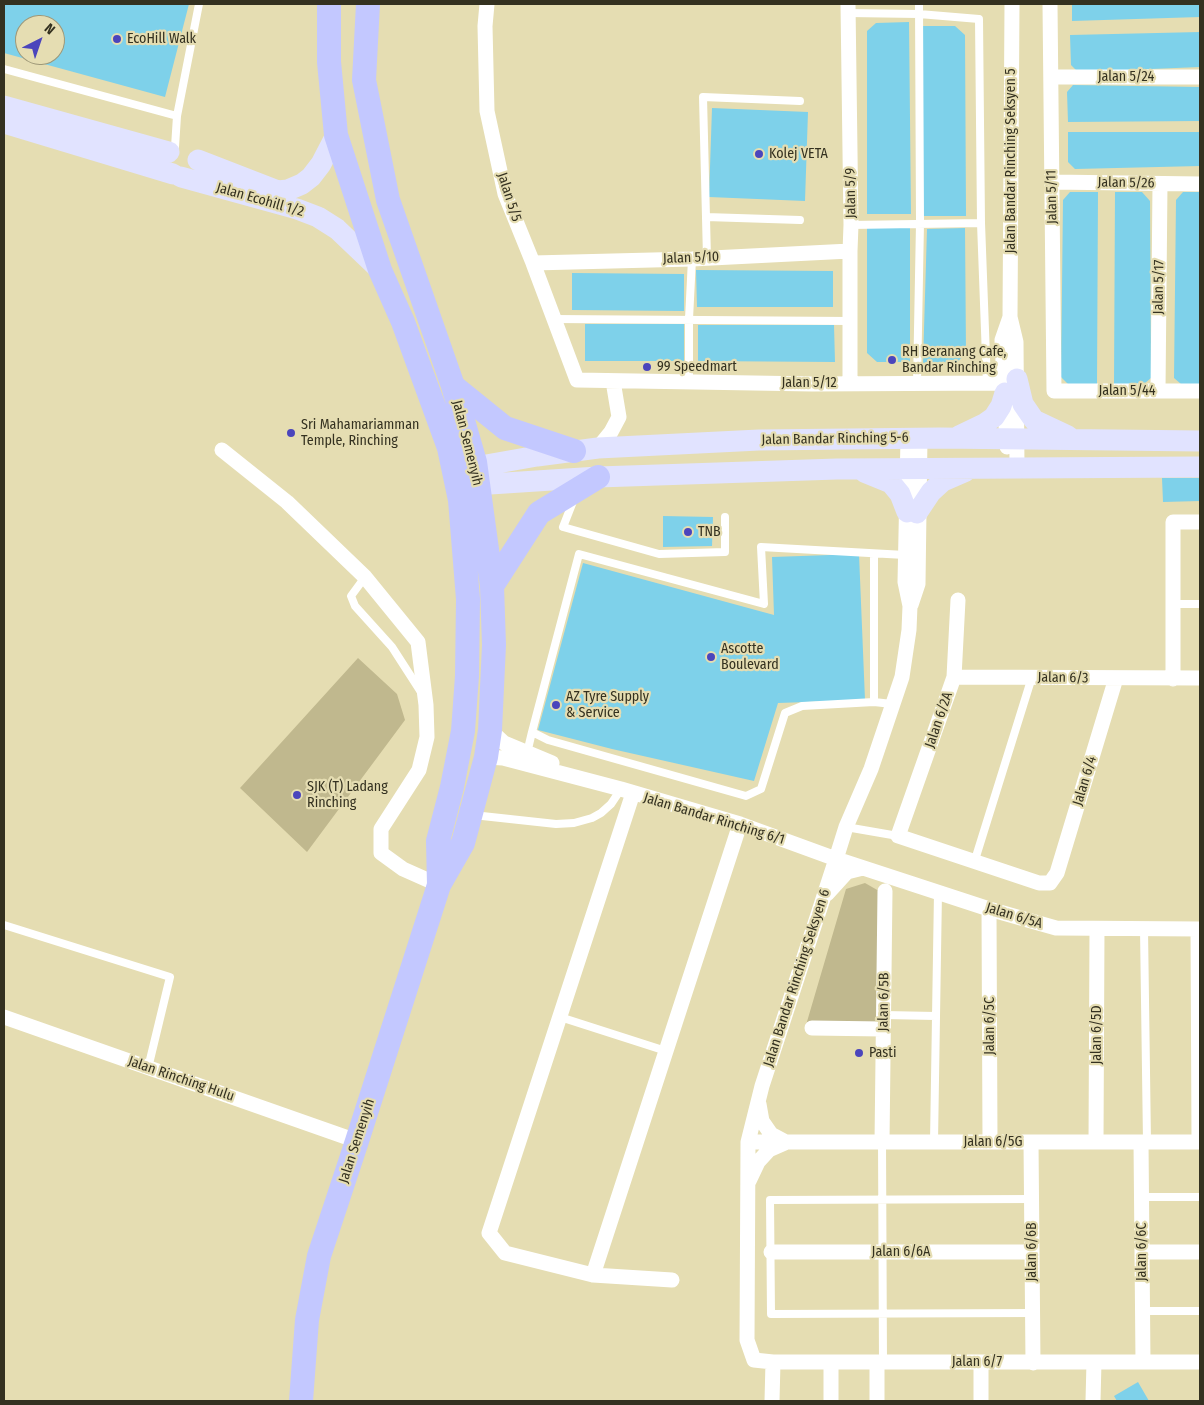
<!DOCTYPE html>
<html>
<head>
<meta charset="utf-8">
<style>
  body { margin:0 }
  #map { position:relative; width:1204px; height:1405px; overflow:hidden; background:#e5ddb2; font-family:"Fira Sans Condensed",sans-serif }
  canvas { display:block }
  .frame { position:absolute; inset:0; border:5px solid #343120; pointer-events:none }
  .north { position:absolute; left:15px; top:15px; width:50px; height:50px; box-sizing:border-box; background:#e5ddb2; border:1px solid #9e9878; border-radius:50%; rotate:41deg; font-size:14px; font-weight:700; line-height:20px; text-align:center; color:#343120 }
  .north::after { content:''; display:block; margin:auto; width:18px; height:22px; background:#4b45bc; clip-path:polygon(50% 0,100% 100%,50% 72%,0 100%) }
</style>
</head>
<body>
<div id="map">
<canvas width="1204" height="1405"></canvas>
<div class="frame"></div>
<div class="north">N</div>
</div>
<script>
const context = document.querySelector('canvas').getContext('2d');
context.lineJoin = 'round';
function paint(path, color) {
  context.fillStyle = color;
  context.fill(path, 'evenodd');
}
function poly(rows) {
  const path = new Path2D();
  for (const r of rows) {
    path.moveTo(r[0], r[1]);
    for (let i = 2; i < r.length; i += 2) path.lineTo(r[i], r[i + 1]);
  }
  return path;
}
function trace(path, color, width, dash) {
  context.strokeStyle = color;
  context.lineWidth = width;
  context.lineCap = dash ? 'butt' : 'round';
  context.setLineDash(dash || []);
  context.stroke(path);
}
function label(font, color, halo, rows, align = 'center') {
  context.font = font + ' "Fira Sans Condensed",sans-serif';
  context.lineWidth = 4.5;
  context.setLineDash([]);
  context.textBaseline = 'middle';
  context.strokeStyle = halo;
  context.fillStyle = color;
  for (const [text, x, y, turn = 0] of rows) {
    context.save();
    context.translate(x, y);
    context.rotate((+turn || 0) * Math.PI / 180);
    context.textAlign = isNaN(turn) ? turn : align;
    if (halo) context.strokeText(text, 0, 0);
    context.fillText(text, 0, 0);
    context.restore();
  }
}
const green = poly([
  [358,658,397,694,405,720,307,852,240,788],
  [865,883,879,891,879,1026,806,1025,846,889]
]);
const building = poly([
  [4,4,189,4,165,97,4,53],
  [25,25,55,25,55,55,25,55],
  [1072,4,1200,4,1200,17,1072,21],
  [909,22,911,214,867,214,867,31,876,23],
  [923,26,955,26,965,35,966,216,923,216],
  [1200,32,1200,67,1078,72,1071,65,1070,35],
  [1073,85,1200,87,1200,121,1068,122,1067,92],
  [712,108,808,112,805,201,709,197],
  [1068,132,1200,132,1200,166,1075,169,1068,162],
  [1070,192,1098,192,1097,384,1068,384,1061,377,1063,200],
  [1115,192,1142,192,1150,201,1151,378,1144,384,1114,384],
  [1183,192,1200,192,1200,384,1181,384,1174,378,1176,200],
  [867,227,910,228,910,362,877,362,867,353],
  [965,228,966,354,957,362,923,363,927,229],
  [696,270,833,271,833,307,697,307],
  [572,273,684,274,684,311,572,310],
  [585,324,684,324,684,361,585,361],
  [698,325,834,325,835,362,698,361],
  [1162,478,1200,478,1200,501,1163,502],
  [663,516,713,517,712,546,663,547],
  [859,554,865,700,778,703,754,781,612,749,538,730,583,563,774,615,772,557],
  [1138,1382,1149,1401,1117,1401,1114,1396]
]);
const lane = poly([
  [848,13,919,14,979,19,981,223,987,384],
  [4,69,177,116],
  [175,147,177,116,199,4],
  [706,217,800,220],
  [851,225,981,223],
  [707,258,703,97,800,101],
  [553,319,851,321],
  [689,382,689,319,692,259],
  [917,383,920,223,919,4],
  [574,499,563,527,659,554,725,552,725,517],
  [365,577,351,596,355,606,392,647,421,692],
  [1173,604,1200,604],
  [874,702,874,554],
  [892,704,874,702,802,706,785,713,761,789,746,796,548,740,532,732,579,554,764,604,761,547,905,555],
  [527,753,532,732],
  [473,815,556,824,574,823,592,818,601,813,611,804,621,789],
  [846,827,898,836],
  [974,863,1032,677],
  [4,925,170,977,148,1068],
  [1144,929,1147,1142],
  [884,1015,936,1016],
  [560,1017,666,1051],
  [882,1142,883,1362],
  [934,1142,938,892],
  [1142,1197,1200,1197],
  [1032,1199,770,1200,771,1314,1032,1313],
  [1143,1311,1200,1311]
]);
const street = poly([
  [487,4,485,26,487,111,505,194,533,263,577,380,812,384,1004,383],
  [848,4,851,225,850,251,850,383],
  [1012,4,1010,317,1016,342,1017,467],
  [1050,4,1054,391,1200,391],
  [1051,77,1200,77],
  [1052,182,1200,184],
  [533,263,692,259,850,251],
  [1158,391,1160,184],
  [908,438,905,582,910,606,909,630,902,677,871,769,846,827,836,859,762,1086,748,1142,747,1340,754,1360,773,1362,1200,1362],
  [1007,447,1002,340,1010,317],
  [598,448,611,432,619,417,613,381],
  [222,450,287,502,365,577,418,642,426,705,427,737,419,770,381,829,381,853,403,869,439,885],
  [958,600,954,677,898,836,1039,883,1050,883,1057,873,1116,678],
  [911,605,918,584,920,438],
  [954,677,1200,678],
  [1173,679,1173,522,1200,522],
  [490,730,504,743,552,763],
  [486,757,503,758,621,789,740,824,836,859,989,909,1056,928,1200,929],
  [633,793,489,1233,505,1253,593,1275,672,1280],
  [827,894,847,872,863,868],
  [989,909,990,1142],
  [1198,929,1199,1142],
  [4,1017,357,1141],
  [812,1028,883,1029],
  [759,1104,762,1121,771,1134,786,1142],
  [748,1142,1200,1142],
  [882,1142,885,891],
  [1031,1142,1033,1363],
  [1096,1142,1097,929],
  [1141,1142,1143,1362],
  [749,1181,758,1162,769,1150,785,1143],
  [771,1252,1032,1252],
  [1142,1252,1200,1252],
  [593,1275,740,824],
  [831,1362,831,1401],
  [772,1401,773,1362],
  [877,1401,877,1362],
  [981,1401,981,1362],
  [1093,1401,1094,1362]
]);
const secondary = poly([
  [4,106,169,152],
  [4,123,173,174],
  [198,160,278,191,288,190,302,184,311,177,321,164,336,135],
  [181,177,297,209,318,217,337,229,380,270],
  [1017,379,1023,404,1034,420,1068,436],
  [959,436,984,424,994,417,1001,406,1005,393],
  [467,466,490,484,598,477,837,469,1200,467],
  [864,472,891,483,900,494,907,512],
  [470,485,486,465,537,456,598,448,759,440,940,438,1200,441],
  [917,513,931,492,943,481,966,471]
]);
const primary = poly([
  [329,4,329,62,336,135,380,270,403,322,449,448,460,500,468,599,467,676,463,731,452,787,438,841,439,885],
  [453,386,505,428,574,451],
  [492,586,539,513,598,477],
  [301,1401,307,1320,319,1256,357,1141,439,885,463,843,486,757,490,730,494,645,492,586,475,462,453,386,388,200,364,80,368,4]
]);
const markers = [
  [117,39,5,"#4b45bc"],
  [759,154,5,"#4b45bc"],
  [892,360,5,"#4b45bc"],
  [647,367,5,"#4b45bc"],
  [291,433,5,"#4b45bc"],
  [688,532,5,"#4b45bc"],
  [711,657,5,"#4b45bc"],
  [556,705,5,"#4b45bc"],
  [297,795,5,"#4b45bc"],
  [859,1053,5,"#4b45bc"]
];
const poiNames = [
  ["EcoHill Walk",127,39],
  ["Kolej VETA",769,154],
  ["RH Beranang Cafe,",902,352],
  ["Bandar Rinching",902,368],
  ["99 Speedmart",657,367],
  ["Sri Mahamariamman",301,425],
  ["Temple, Rinching",301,441],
  ["TNB",698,532],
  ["Ascotte",721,649],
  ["Boulevard",721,665],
  ["AZ Tyre Supply",566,697],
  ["& Service",566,713],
  ["SJK (T) Ladang",307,787],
  ["Rinching",307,803],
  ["Pasti",869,1053]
];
const streetNames = [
  ["Jalan 5/24",1126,77],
  ["Jalan Bandar Rinching Seksyen 5",1011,161,-90],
  ["Jalan 5/26",1126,183,1],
  ["Jalan 5/9",851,193,-91],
  ["Jalan 5/5",509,197,72],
  ["Jalan 5/11",1052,197,-91],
  ["Jalan Ecohill 1/2",260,200,16],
  ["Jalan 5/10",691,258,-2],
  ["Jalan 5/17",1159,287,-89],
  ["Jalan 5/12",809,383],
  ["Jalan 5/44",1127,391],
  ["Jalan Bandar Rinching 5-6",835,439,-1],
  ["Jalan Semenyih",467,443,76],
  ["Jalan 6/3",1063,678,1],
  ["Jalan 6/2A",939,720,-71],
  ["Jalan 6/4",1085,781,-73],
  ["Jalan Bandar Rinching 6/1",714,819,17],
  ["Jalan 6/5A",1014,916,17],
  ["Jalan Bandar Rinching Seksyen 6",797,978,-72],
  ["Jalan 6/5B",884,1002,-89],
  ["Jalan 6/5C",990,1026,-90],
  ["Jalan 6/5D",1097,1035,-90],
  ["Jalan Rinching Hulu",181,1079,19],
  ["Jalan Semenyih",357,1141,-72],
  ["Jalan 6/5G",993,1142],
  ["Jalan 6/6A",901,1252],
  ["Jalan 6/6B",1032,1252,-90],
  ["Jalan 6/6C",1142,1252,-90],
  ["Jalan 6/7",977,1362]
];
paint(green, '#c0b88e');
paint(building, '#7ed1ea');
trace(lane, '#fff', 8);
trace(street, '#fff', 15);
trace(secondary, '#e1e3ff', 21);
trace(primary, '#c3c8ff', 24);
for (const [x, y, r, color] of markers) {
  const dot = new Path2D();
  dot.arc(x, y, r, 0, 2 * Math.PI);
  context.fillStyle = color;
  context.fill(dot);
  trace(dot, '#e5ddb2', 2);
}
label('14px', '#343120', '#e5ddb2', poiNames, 'left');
label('14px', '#343120', '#e5ddb2', streetNames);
</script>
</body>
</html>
